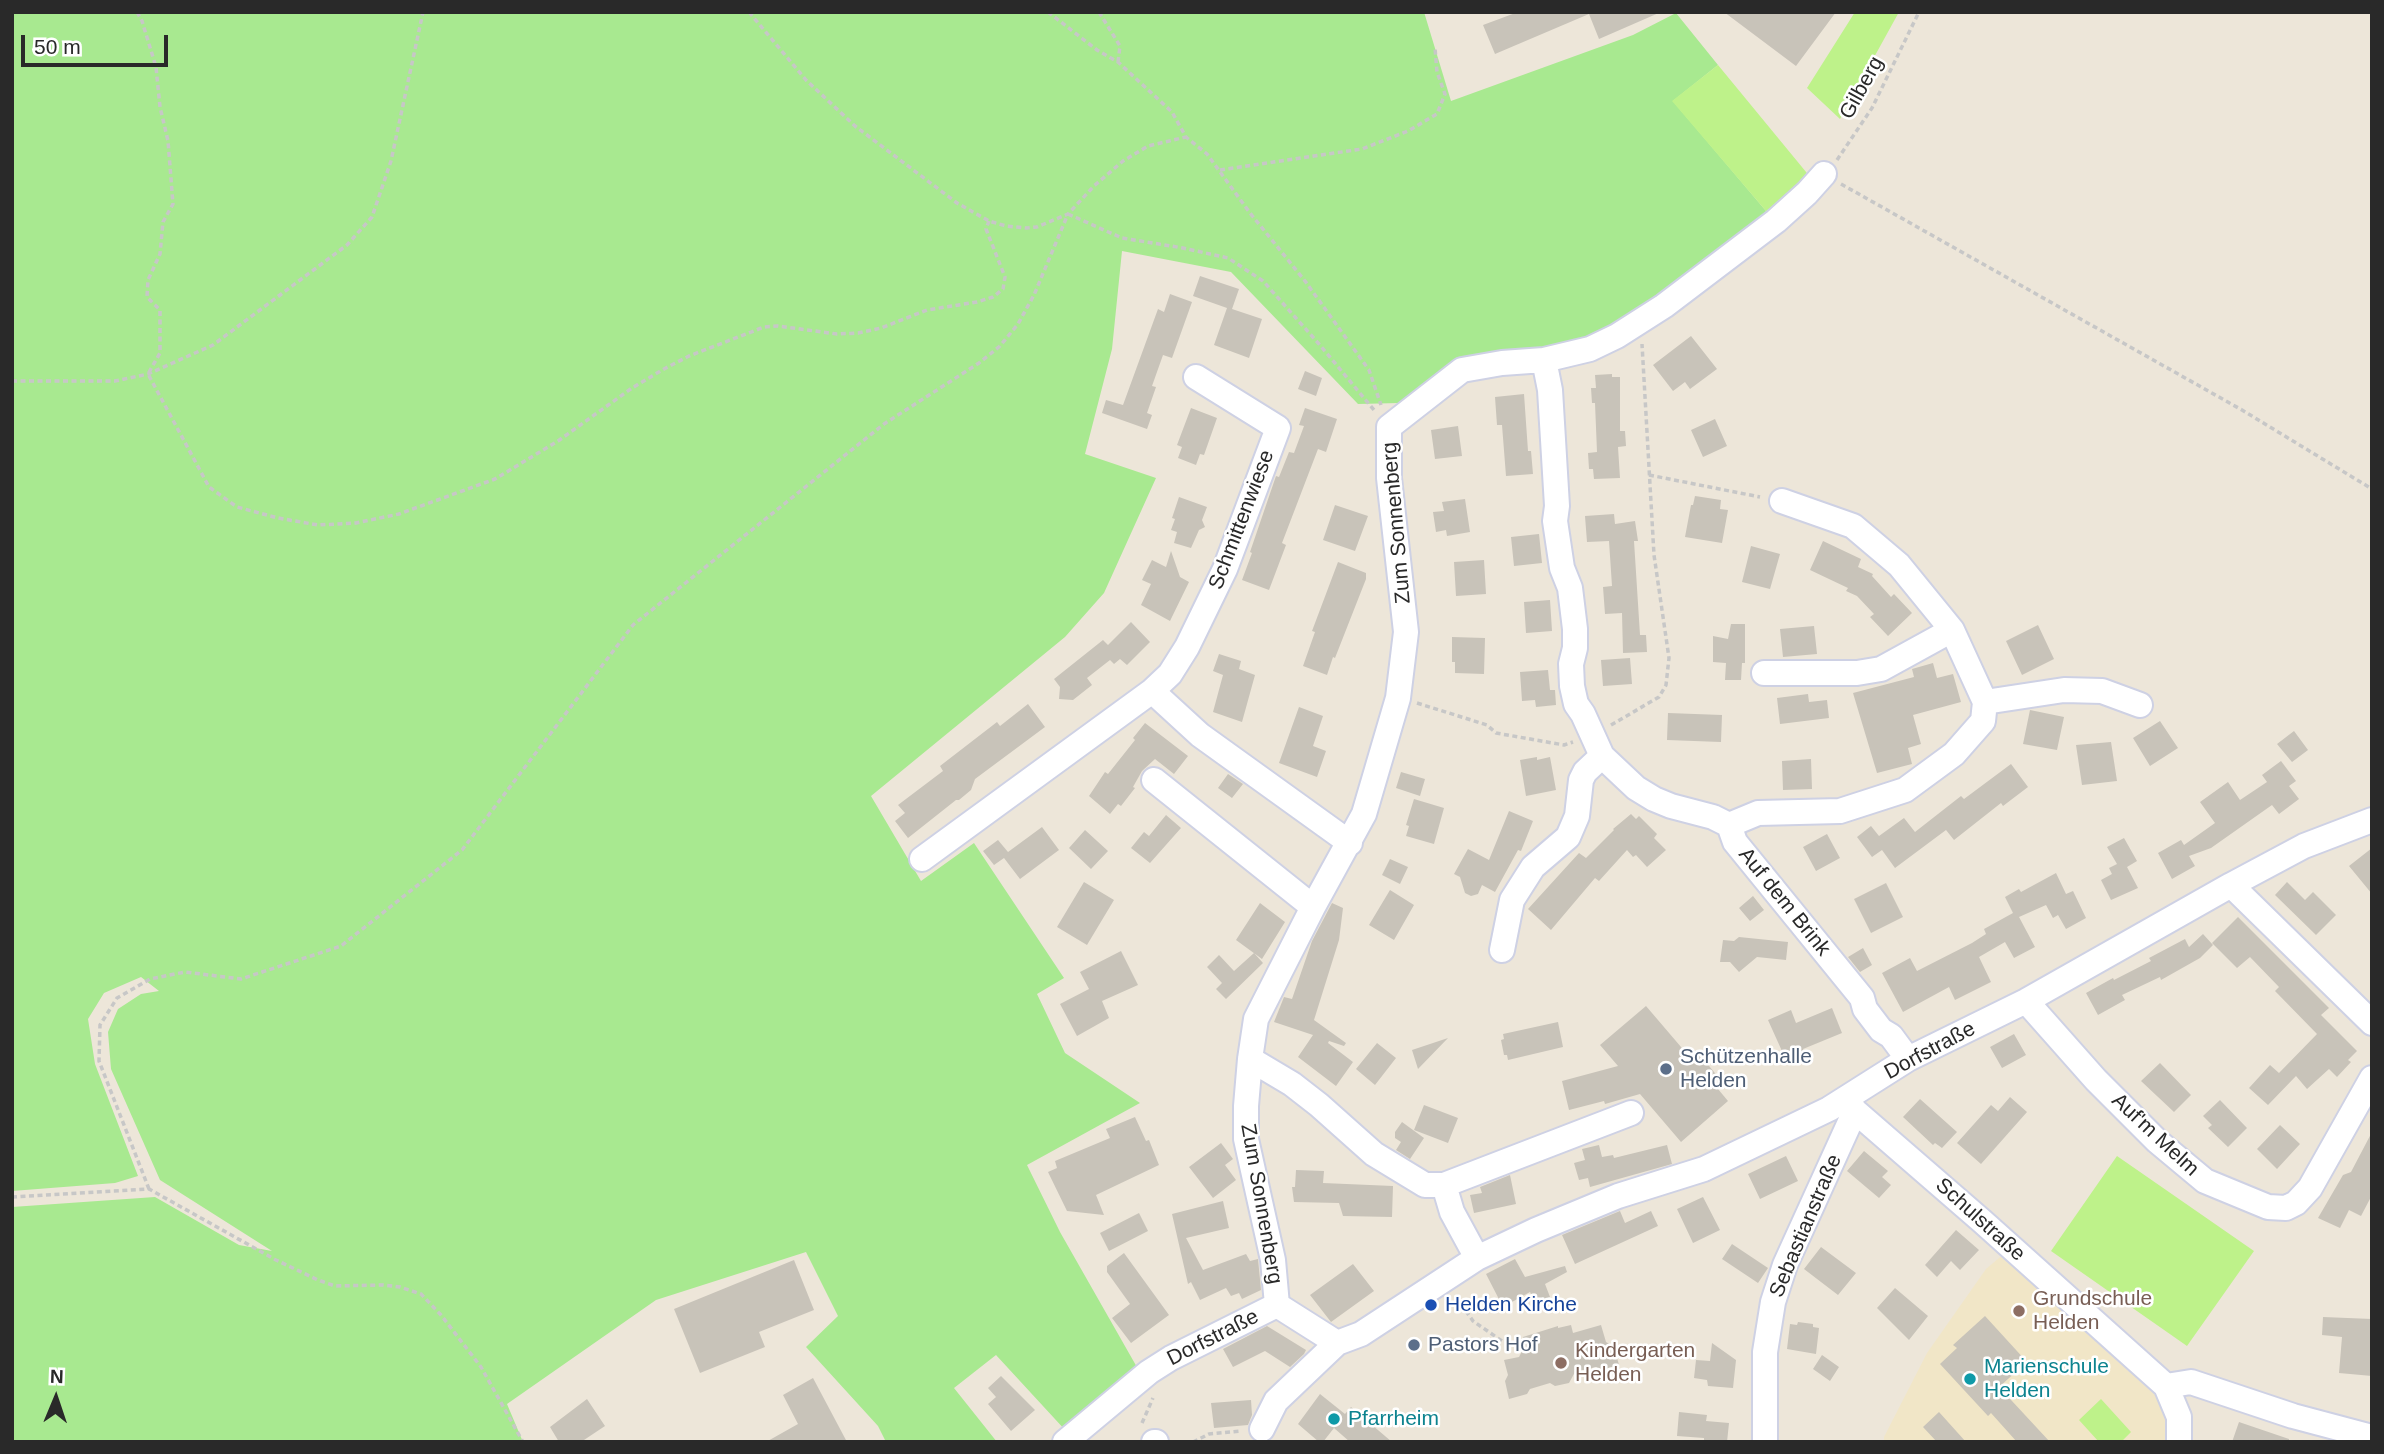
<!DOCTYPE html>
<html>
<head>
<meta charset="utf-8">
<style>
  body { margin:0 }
  #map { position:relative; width:2384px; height:1454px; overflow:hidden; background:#ede6d9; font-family:Helvetica,sans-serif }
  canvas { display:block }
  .frame { position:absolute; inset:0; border:14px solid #292929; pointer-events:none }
  .north { position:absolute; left:21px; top:1363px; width:70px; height:70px; -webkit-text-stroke:5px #fff; paint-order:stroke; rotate:2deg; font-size:19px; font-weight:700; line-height:28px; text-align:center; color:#292929 }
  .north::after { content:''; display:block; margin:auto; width:24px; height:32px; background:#292929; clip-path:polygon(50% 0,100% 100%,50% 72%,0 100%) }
  .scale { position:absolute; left:21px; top:35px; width:147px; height:32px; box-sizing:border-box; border:4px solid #292929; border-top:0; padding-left:9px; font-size:21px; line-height:24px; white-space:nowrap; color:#292929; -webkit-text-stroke:5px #fff; paint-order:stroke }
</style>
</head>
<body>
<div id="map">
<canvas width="2384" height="1454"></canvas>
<div class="frame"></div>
<div class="north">N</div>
<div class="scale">50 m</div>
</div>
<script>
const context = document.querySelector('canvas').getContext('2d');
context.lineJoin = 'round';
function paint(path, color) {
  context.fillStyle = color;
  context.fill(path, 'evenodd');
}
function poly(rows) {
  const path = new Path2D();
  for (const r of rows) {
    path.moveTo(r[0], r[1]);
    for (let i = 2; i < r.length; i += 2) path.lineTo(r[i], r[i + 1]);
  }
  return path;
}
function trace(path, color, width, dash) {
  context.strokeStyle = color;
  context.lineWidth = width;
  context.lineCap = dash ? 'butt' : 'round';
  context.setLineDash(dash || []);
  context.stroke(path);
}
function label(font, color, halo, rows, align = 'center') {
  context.font = font + ' Helvetica,sans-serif';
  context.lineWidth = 5;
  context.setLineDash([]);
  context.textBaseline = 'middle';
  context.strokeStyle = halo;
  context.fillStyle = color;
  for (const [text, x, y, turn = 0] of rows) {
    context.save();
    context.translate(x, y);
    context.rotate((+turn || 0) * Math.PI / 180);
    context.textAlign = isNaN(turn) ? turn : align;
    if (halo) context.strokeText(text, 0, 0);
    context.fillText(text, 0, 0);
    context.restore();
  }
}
const education = poly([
  [2011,1248,2166,1386,2179,1442,1884,1442,1884,1437,1927,1353,1986,1269]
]);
const green = poly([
  [12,12,1424,12,1451,101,1633,35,1676,13,1718,65,1673,101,1772,218,1633,320,1567,347,1399,403,1358,404,1231,272,1122,251,1112,349,1085,454,1156,478,1104,593,1065,637,871,796,921,881,974,843,1064,978,1037,994,1065,1053,1140,1103,1027,1165,1060,1232,1138,1369,1066,1431,996,1355,954,1388,997,1442,886,1442,878,1426,806,1347,838,1316,806,1252,656,1300,507,1404,523,1442,12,1442,12,1207,155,1197,239,1245,272,1251,160,1180,111,1069,108,1032,118,1009,141,994,159,991,141,977,104,993,88,1019,95,1064,138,1176,115,1183,12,1191]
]);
const pitch = poly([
  [1855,12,1899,12,1840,119,1807,88],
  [1718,65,1811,178,1772,218,1672,101],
  [2117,1156,2254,1251,2187,1346,2051,1251],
  [2101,1399,2131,1432,2121,1442,2099,1442,2079,1420]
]);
const building = poly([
  [1518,12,1661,12,1599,39,1589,14,1495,54,1483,25],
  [1724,12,1836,12,1796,66],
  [1200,276,1239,289,1232,309,1262,319,1249,358,1214,345,1227,308,1193,296],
  [1170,294,1192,302,1172,358,1163,355,1152,386,1156,387,1147,413,1152,415,1147,429,1102,413,1106,400,1123,405,1158,309,1164,312],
  [1691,336,1717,369,1690,389,1685,382,1673,391,1653,365],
  [1305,371,1322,378,1316,396,1298,389],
  [1612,374,1612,377,1620,377,1620,431,1625,431,1626,446,1618,447,1620,478,1594,479,1593,469,1589,469,1588,453,1597,452,1595,403,1592,403,1591,388,1596,388,1595,375],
  [1524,394,1528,451,1531,451,1533,474,1506,476,1502,425,1497,425,1495,397],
  [1191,408,1217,418,1204,455,1200,454,1196,465,1178,458,1182,447,1177,445],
  [1305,408,1337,419,1326,452,1318,449,1282,543,1286,545,1269,590,1242,580,1252,553,1250,552,1276,476,1279,477,1289,452,1294,453,1304,426,1299,425],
  [1715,419,1727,446,1703,457,1691,430],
  [1458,426,1462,456,1435,459,1431,430],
  [1695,496,1721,500,1720,509,1728,510,1722,543,1685,537,1691,505,1693,505],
  [1179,497,1207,507,1202,520,1205,527,1199,530,1191,548,1174,543,1177,532,1171,530,1175,519,1172,518],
  [1465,499,1470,532,1447,536,1446,530,1436,532,1433,512,1444,511,1442,502],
  [1335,505,1368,516,1355,551,1323,540],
  [1614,514,1615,524,1635,521,1638,541,1634,541,1640,635,1646,635,1647,652,1623,653,1622,613,1605,614,1603,587,1612,586,1609,541,1587,542,1585,516],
  [1539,534,1542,563,1514,566,1511,537],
  [1823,541,1861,559,1858,567,1873,574,1872,576,1891,597,1894,594,1912,613,1888,636,1870,617,1874,614,1857,596,1846,591,1848,588,1810,570],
  [1751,546,1780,554,1770,589,1742,582],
  [1171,551,1180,577,1189,582,1170,621,1141,605,1151,584,1142,580,1152,560,1166,567],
  [1484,560,1486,594,1456,596,1454,562],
  [1338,562,1366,573,1366,579,1335,658,1333,657,1327,675,1303,666,1315,632,1312,631],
  [1550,600,1552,631,1526,633,1524,602],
  [1131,622,1150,642,1127,665,1120,659,1114,664,1110,660,1087,678,1092,685,1073,700,1059,699,1060,687,1054,679,1103,640,1108,645],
  [1731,624,1745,624,1745,663,1742,663,1741,680,1725,680,1726,663,1713,662,1713,636,1728,639],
  [2038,625,2054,659,2022,675,2006,641],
  [1814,626,1817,654,1783,657,1780,629],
  [1452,637,1485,638,1484,674,1455,673,1455,662,1452,662],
  [1219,654,1241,661,1239,669,1255,675,1242,722,1213,712,1223,675,1213,671],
  [1630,658,1632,684,1603,686,1601,660],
  [1933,663,1937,678,1953,674,1961,702,1913,715,1921,744,1908,748,1912,764,1877,773,1853,693,1914,677,1912,669],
  [1548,670,1550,690,1555,690,1556,705,1536,707,1535,700,1522,701,1520,672],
  [1808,694,1809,702,1827,700,1829,718,1780,724,1777,698],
  [1028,704,1045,727,975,779,971,790,959,800,956,800,908,838,895,821,905,813,898,805,943,771,940,766,997,722,1000,726],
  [1299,707,1323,716,1313,746,1326,751,1317,777,1279,763],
  [2030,710,2064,717,2057,750,2023,744],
  [1668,713,1722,715,1721,742,1667,740],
  [2160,721,2178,748,2150,766,2133,738],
  [1145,723,1188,756,1174,774,1155,759,1142,771,1133,787,1135,788,1121,806,1118,804,1110,814,1089,796,1105,772,1108,774,1135,740,1133,738],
  [2294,731,2308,750,2292,762,2277,744],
  [2111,742,2117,781,2082,785,2076,745],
  [1537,757,1537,760,1550,757,1556,790,1526,796,1520,760],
  [1811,759,1812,789,1783,790,1782,761],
  [2281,761,2296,781,2289,786,2299,799,2279,814,2272,805,2211,848,2189,856,2195,866,2172,879,2158,853,2181,840,2184,845,2215,823,2200,802,2228,782,2240,800,2267,782,2262,775],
  [2011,764,2028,787,2003,806,2001,803,1954,840,1946,830,1895,868,1882,850,1872,857,1857,837,1871,826,1879,836,1904,818,1915,832,1961,796,1964,799],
  [1401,772,1425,779,1420,796,1396,788],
  [1228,774,1243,784,1232,798,1218,788],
  [1414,799,1444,808,1434,844,1406,836,1409,826,1406,825],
  [1509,811,1533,821,1521,851,1518,850,1495,892,1482,885,1478,894,1471,896,1465,893,1460,877,1454,874,1468,849,1489,860],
  [1631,814,1636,819,1639,816,1657,834,1654,838,1666,850,1647,867,1636,855,1633,857,1627,850,1599,881,1595,878,1551,930,1528,909,1579,853,1586,858,1614,830,1613,829],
  [1166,815,1181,828,1150,863,1131,848,1144,832,1149,836],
  [1042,827,1059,850,1020,879,1004,858,994,865,983,851,998,840,1008,852],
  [1085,830,1108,851,1091,869,1069,848],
  [1827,834,1840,858,1816,871,1803,847],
  [2124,838,2137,861,2127,867,2138,888,2111,900,2101,880,2112,874,2109,868,2117,864,2107,847],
  [2372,848,2372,894,2349,866],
  [1390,859,1408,867,1400,884,1382,875],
  [2056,873,2066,894,2073,891,2086,918,2066,929,2058,915,2053,918,2046,905,2019,917,2035,947,2014,958,2005,942,1979,957,1991,982,1955,1000,1949,987,1903,1012,1882,973,1910,958,1917,971,1972,943,1986,934,1984,929,2013,913,2005,897,2019,889,2021,892],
  [1084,882,1114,900,1087,945,1057,927],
  [2287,882,2305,900,2313,892,2336,915,2316,935,2275,895],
  [1886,883,1903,917,1871,933,1854,899],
  [1390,890,1414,905,1394,940,1369,925],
  [1753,896,1764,910,1750,921,1739,908],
  [1260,903,1285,922,1262,959,1236,940],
  [1332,903,1343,908,1339,940,1314,1020,1346,1043,1344,1046,1329,1041,1328,1043,1353,1062,1336,1086,1298,1057,1313,1035,1274,1022,1284,997,1292,999,1312,941],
  [2238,917,2329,1008,2321,1015,2357,1051,2348,1060,2351,1062,2337,1077,2329,1069,2307,1089,2296,1076,2268,1105,2249,1088,2270,1065,2279,1073,2317,1034,2275,991,2279,987,2250,957,2237,968,2212,943],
  [2203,934,2213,945,2200,958,2161,980,2160,977,2122,995,2125,1000,2098,1015,2086,993,2113,978,2114,980,2151,961,2149,958,2185,939,2189,947],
  [1739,937,1788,942,1786,960,1757,957,1739,972,1730,962,1720,962,1723,940,1734,941],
  [1863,948,1872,965,1860,972,1848,957],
  [1121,951,1138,985,1102,1001,1109,1018,1077,1036,1060,1004,1089,989,1080,972],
  [1254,953,1263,963,1226,999,1216,989,1222,983,1207,967,1219,955,1234,971],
  [1646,1006,1693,1061,1700,1055,1719,1078,1713,1083,1728,1101,1681,1142,1640,1094,1605,1104,1604,1101,1569,1110,1562,1081,1618,1066,1600,1045],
  [1832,1008,1842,1033,1803,1049,1804,1052,1786,1060,1768,1020,1791,1010,1796,1023],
  [1558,1022,1563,1047,1508,1060,1507,1055,1504,1055,1501,1040,1504,1039,1503,1034],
  [2014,1034,2026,1055,2002,1068,1990,1047],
  [1448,1038,1418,1069,1412,1050],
  [1377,1043,1396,1058,1375,1085,1356,1069],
  [2160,1063,2191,1095,2174,1112,2141,1081],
  [2010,1097,2027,1112,1981,1164,1957,1143,1991,1105,1998,1111],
  [1920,1099,1957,1132,1942,1148,1935,1143,1933,1145,1903,1117],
  [2220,1100,2247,1128,2228,1147,2208,1128,2212,1125,2203,1116],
  [1424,1105,1458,1118,1448,1143,1414,1130],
  [1135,1117,1146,1141,1149,1140,1159,1165,1096,1195,1104,1215,1067,1211,1048,1172,1057,1168,1055,1161,1110,1138,1106,1129],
  [1402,1122,1424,1138,1410,1159,1396,1150,1401,1142,1395,1138,1395,1132],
  [2280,1125,2300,1144,2277,1169,2257,1149],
  [2372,1132,2372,1195,2361,1216,2349,1210,2340,1228,2318,1218,2343,1175,2351,1172],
  [1221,1143,1233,1159,1225,1165,1236,1180,1213,1198,1189,1167],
  [1599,1145,1602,1157,1613,1155,1614,1158,1667,1145,1672,1164,1590,1187,1588,1178,1579,1180,1574,1163,1585,1160,1582,1149],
  [1864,1151,1888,1171,1882,1177,1891,1185,1879,1198,1847,1171],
  [1786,1156,1798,1181,1760,1199,1748,1174],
  [1296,1170,1324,1171,1323,1183,1393,1186,1392,1217,1343,1216,1339,1203,1294,1202,1292,1187,1295,1187],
  [1510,1175,1516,1204,1474,1213,1470,1195,1482,1193,1480,1187],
  [1703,1197,1720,1230,1693,1243,1677,1209],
  [1223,1201,1229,1228,1186,1238,1203,1270,1246,1254,1250,1261,1258,1259,1261,1290,1242,1299,1239,1293,1231,1296,1226,1288,1200,1300,1191,1282,1188,1284,1172,1214],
  [1620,1211,1625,1223,1651,1211,1658,1226,1575,1264,1562,1235],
  [1139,1213,1148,1231,1109,1251,1100,1233],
  [1956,1230,1979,1250,1960,1270,1951,1261,1937,1277,1925,1265],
  [1732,1244,1768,1268,1758,1283,1722,1259],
  [1821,1247,1856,1273,1838,1295,1804,1269],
  [1124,1253,1169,1315,1131,1343,1112,1318,1130,1304,1107,1272,1107,1266],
  [1515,1259,1525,1277,1565,1266,1567,1272,1545,1284,1550,1297,1536,1304,1530,1292,1503,1307,1486,1274],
  [794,1260,814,1310,759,1332,765,1347,700,1373,674,1309],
  [1353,1264,1374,1291,1331,1322,1310,1295],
  [1895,1288,1928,1316,1909,1340,1877,1308],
  [1985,1316,2027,1362,1999,1387,2050,1442,2017,1442,1991,1413,1988,1416,1940,1364,1957,1348,1953,1345],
  [2323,1317,2372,1319,2372,1376,2339,1373,2342,1337,2322,1335],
  [1798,1322,1813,1324,1813,1327,1819,1328,1816,1354,1787,1349,1790,1324,1797,1325],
  [1571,1325,1573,1333,1601,1325,1606,1342,1614,1347,1619,1365,1601,1370,1596,1367,1575,1372,1569,1383,1555,1386,1550,1383,1530,1389,1527,1394,1509,1399,1505,1381,1508,1375,1504,1360,1519,1357,1525,1345,1523,1337,1558,1326,1558,1328],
  [1267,1326,1306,1350,1304,1354,1290,1367,1265,1351,1233,1367,1223,1349],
  [1712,1343,1736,1360,1733,1388,1708,1386,1707,1380,1694,1378,1696,1360,1710,1361],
  [1822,1355,1839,1367,1830,1381,1813,1369],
  [1001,1376,1035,1410,1011,1431,988,1404,996,1397,988,1388],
  [813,1378,847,1442,766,1442,798,1424,783,1395],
  [1320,1394,1345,1414,1351,1407,1392,1442,1350,1442,1334,1428,1323,1442,1319,1442,1298,1424],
  [587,1399,605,1426,581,1442,559,1442,550,1427],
  [1251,1400,1252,1415,1248,1425,1214,1428,1211,1403],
  [1679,1412,1707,1415,1706,1421,1729,1423,1727,1442,1704,1442,1704,1438,1677,1436],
  [1939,1412,1966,1442,1937,1442,1923,1427],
  [2239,1422,2289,1439,2289,1442,2232,1442]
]);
const path = poly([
  [137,12,142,21,156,67,160,107,168,141,173,204,163,222,160,254,148,280,147,297,160,310,160,353,148,374,209,487,237,507,278,518,318,525,356,523,399,514,495,479,558,441,632,388,664,369,689,356,764,327,778,326,837,334,858,333,881,328,927,310,977,302,993,297,1003,289,1005,277,986,229,989,221],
  [749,12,806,80,855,126,957,203,989,221,1006,226,1026,228,1037,227,1068,214,1094,186,1123,161,1148,146,1186,137],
  [1048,12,1097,50,1118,62,1172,112,1186,137,1207,154,1250,213,1305,281,1369,370,1381,405],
  [1099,12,1120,46,1118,62],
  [1837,160,1872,108,1919,12],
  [1220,170,1362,149,1408,131,1437,114,1445,94,1437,72,1435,48],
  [1841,184,2242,410,2372,489],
  [1068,214,1122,238,1183,248,1228,258,1263,281,1319,344,1374,410],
  [12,381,115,381,148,374,213,345,347,245,372,217,391,161,423,12],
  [1649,475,1760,497],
  [1417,703,1487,725,1496,733,1564,745,1573,742],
  [1611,725,1659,697,1666,685,1669,658,1654,555,1642,344],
  [149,1189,99,1061,100,1025,117,998,150,979,185,972,241,979,341,946,462,850,633,625,884,424,979,363,1000,346,1018,324,1034,295,1068,214],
  [12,1197,149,1189,276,1260,318,1280,335,1286,383,1285,400,1287,421,1294,441,1315,481,1367,523,1442],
  [1456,1297,1473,1321,1502,1341],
  [1142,1423,1153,1398],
  [1193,1442,1209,1434,1241,1431]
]);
const minor = poly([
  [1544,360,1550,390,1557,506,1555,521,1562,568,1570,588,1575,629,1575,648,1571,664,1572,686,1576,704,1583,714,1602,756,1636,788,1654,799,1671,806,1713,817,1729,825,1735,842,1862,998,1865,1009,1881,1030,1891,1036,1908,1059],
  [1764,673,1857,673,1881,669,1952,630],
  [1152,691,1200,735,1350,843],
  [1985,702,2064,690,2102,691,2140,705],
  [1154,780,1313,907],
  [1729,825,1758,813,1840,811,1905,790,1954,754,1983,721,1985,702,1952,630,1899,565,1853,526,1782,501],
  [922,859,1152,691,1170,674,1187,647,1225,569,1278,428,1196,377],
  [2231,885,2372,1023],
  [1502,950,1512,900,1533,867,1568,837,1577,816,1581,780,1585,772,1602,756],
  [2026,1001,2096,1080,2157,1141,2205,1181,2268,1207,2286,1208,2296,1203,2310,1188,2372,1078],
  [1250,1059,1292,1084,1319,1105,1374,1154,1425,1185,1444,1185,1452,1212,1477,1258],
  [1846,1099,1855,1111,1983,1222,2166,1386,2179,1417,2179,1442],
  [1444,1185,1631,1113],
  [1277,1305,1273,1260,1246,1139,1246,1106,1250,1059,1256,1019,1313,907,1364,814,1398,698,1406,632,1389,478,1389,427,1462,370,1502,363,1544,360,1590,349,1617,336,1664,306,1776,221,1807,193,1824,174],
  [1277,1305,1337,1343,1361,1334,1477,1258,1536,1230,1618,1196,1704,1169,1829,1109,1908,1059,2026,1001,2231,885,2304,846,2372,820],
  [2166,1386,2191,1382,2293,1416,2372,1437],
  [1262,1429,1276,1401,1337,1343],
  [1065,1442,1149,1372,1171,1358,1277,1305],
  [1154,1442,1156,1442],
  [1765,1442,1765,1352,1773,1302,1785,1265,1855,1111]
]);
const markers = [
  [1666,1069,7,"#5c6f8a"],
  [1431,1305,7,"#1a4fb4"],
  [2019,1311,7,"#8d6e63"],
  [1414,1345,7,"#5c6f8a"],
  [1561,1363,7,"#8d6e63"],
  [1970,1379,7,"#0f9aa8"],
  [1334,1419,7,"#0f9aa8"]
];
const streetNames = [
  ["Gilberg",1862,88,-61],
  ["Schmittenwiese",1242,520,-69],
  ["Zum Sonnenberg",1397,523,-95],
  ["Auf dem Brink",1784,902,51],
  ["Dorfstraße",1930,1051,-28],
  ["Auf'm Melm",2155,1135,43],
  ["Zum Sonnenberg",1261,1204,80],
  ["Schulstraße",1980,1220,42],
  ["Sebastianstraße",1806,1226,-67],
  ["Dorfstraße",1213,1338,-27]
];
const serviceNames = [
  ["Schützenhalle",1680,1057],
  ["Helden",1680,1081],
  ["Pastors Hof",1428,1345]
];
const educationNames = [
  ["Grundschule",2033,1299],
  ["Helden",2033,1323],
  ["Kindergarten",1575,1351],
  ["Helden",1575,1375]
];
const transitNames = [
  ["Helden Kirche",1445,1305]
];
const cultureNames = [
  ["Marienschule",1984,1367],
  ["Helden",1984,1391],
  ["Pfarrheim",1348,1419]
];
paint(education, '#f1e6c7');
paint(green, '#a8e990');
paint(pitch, '#bef28a');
paint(building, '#c8c3b9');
trace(minor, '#ced1e4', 28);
trace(path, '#c7c7c7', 3.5, [5, 3.5]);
trace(minor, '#fff', 24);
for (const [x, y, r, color] of markers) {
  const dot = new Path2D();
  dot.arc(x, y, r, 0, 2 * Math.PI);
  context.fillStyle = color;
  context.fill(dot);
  trace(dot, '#fff', 2.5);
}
label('21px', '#292929', '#fff', streetNames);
label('21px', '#4e5e75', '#fff', serviceNames, 'left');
label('21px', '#785e54', '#fff', educationNames, 'left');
label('21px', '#164399', '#fff', transitNames, 'left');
label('21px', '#0d838f', '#fff', cultureNames, 'left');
</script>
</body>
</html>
